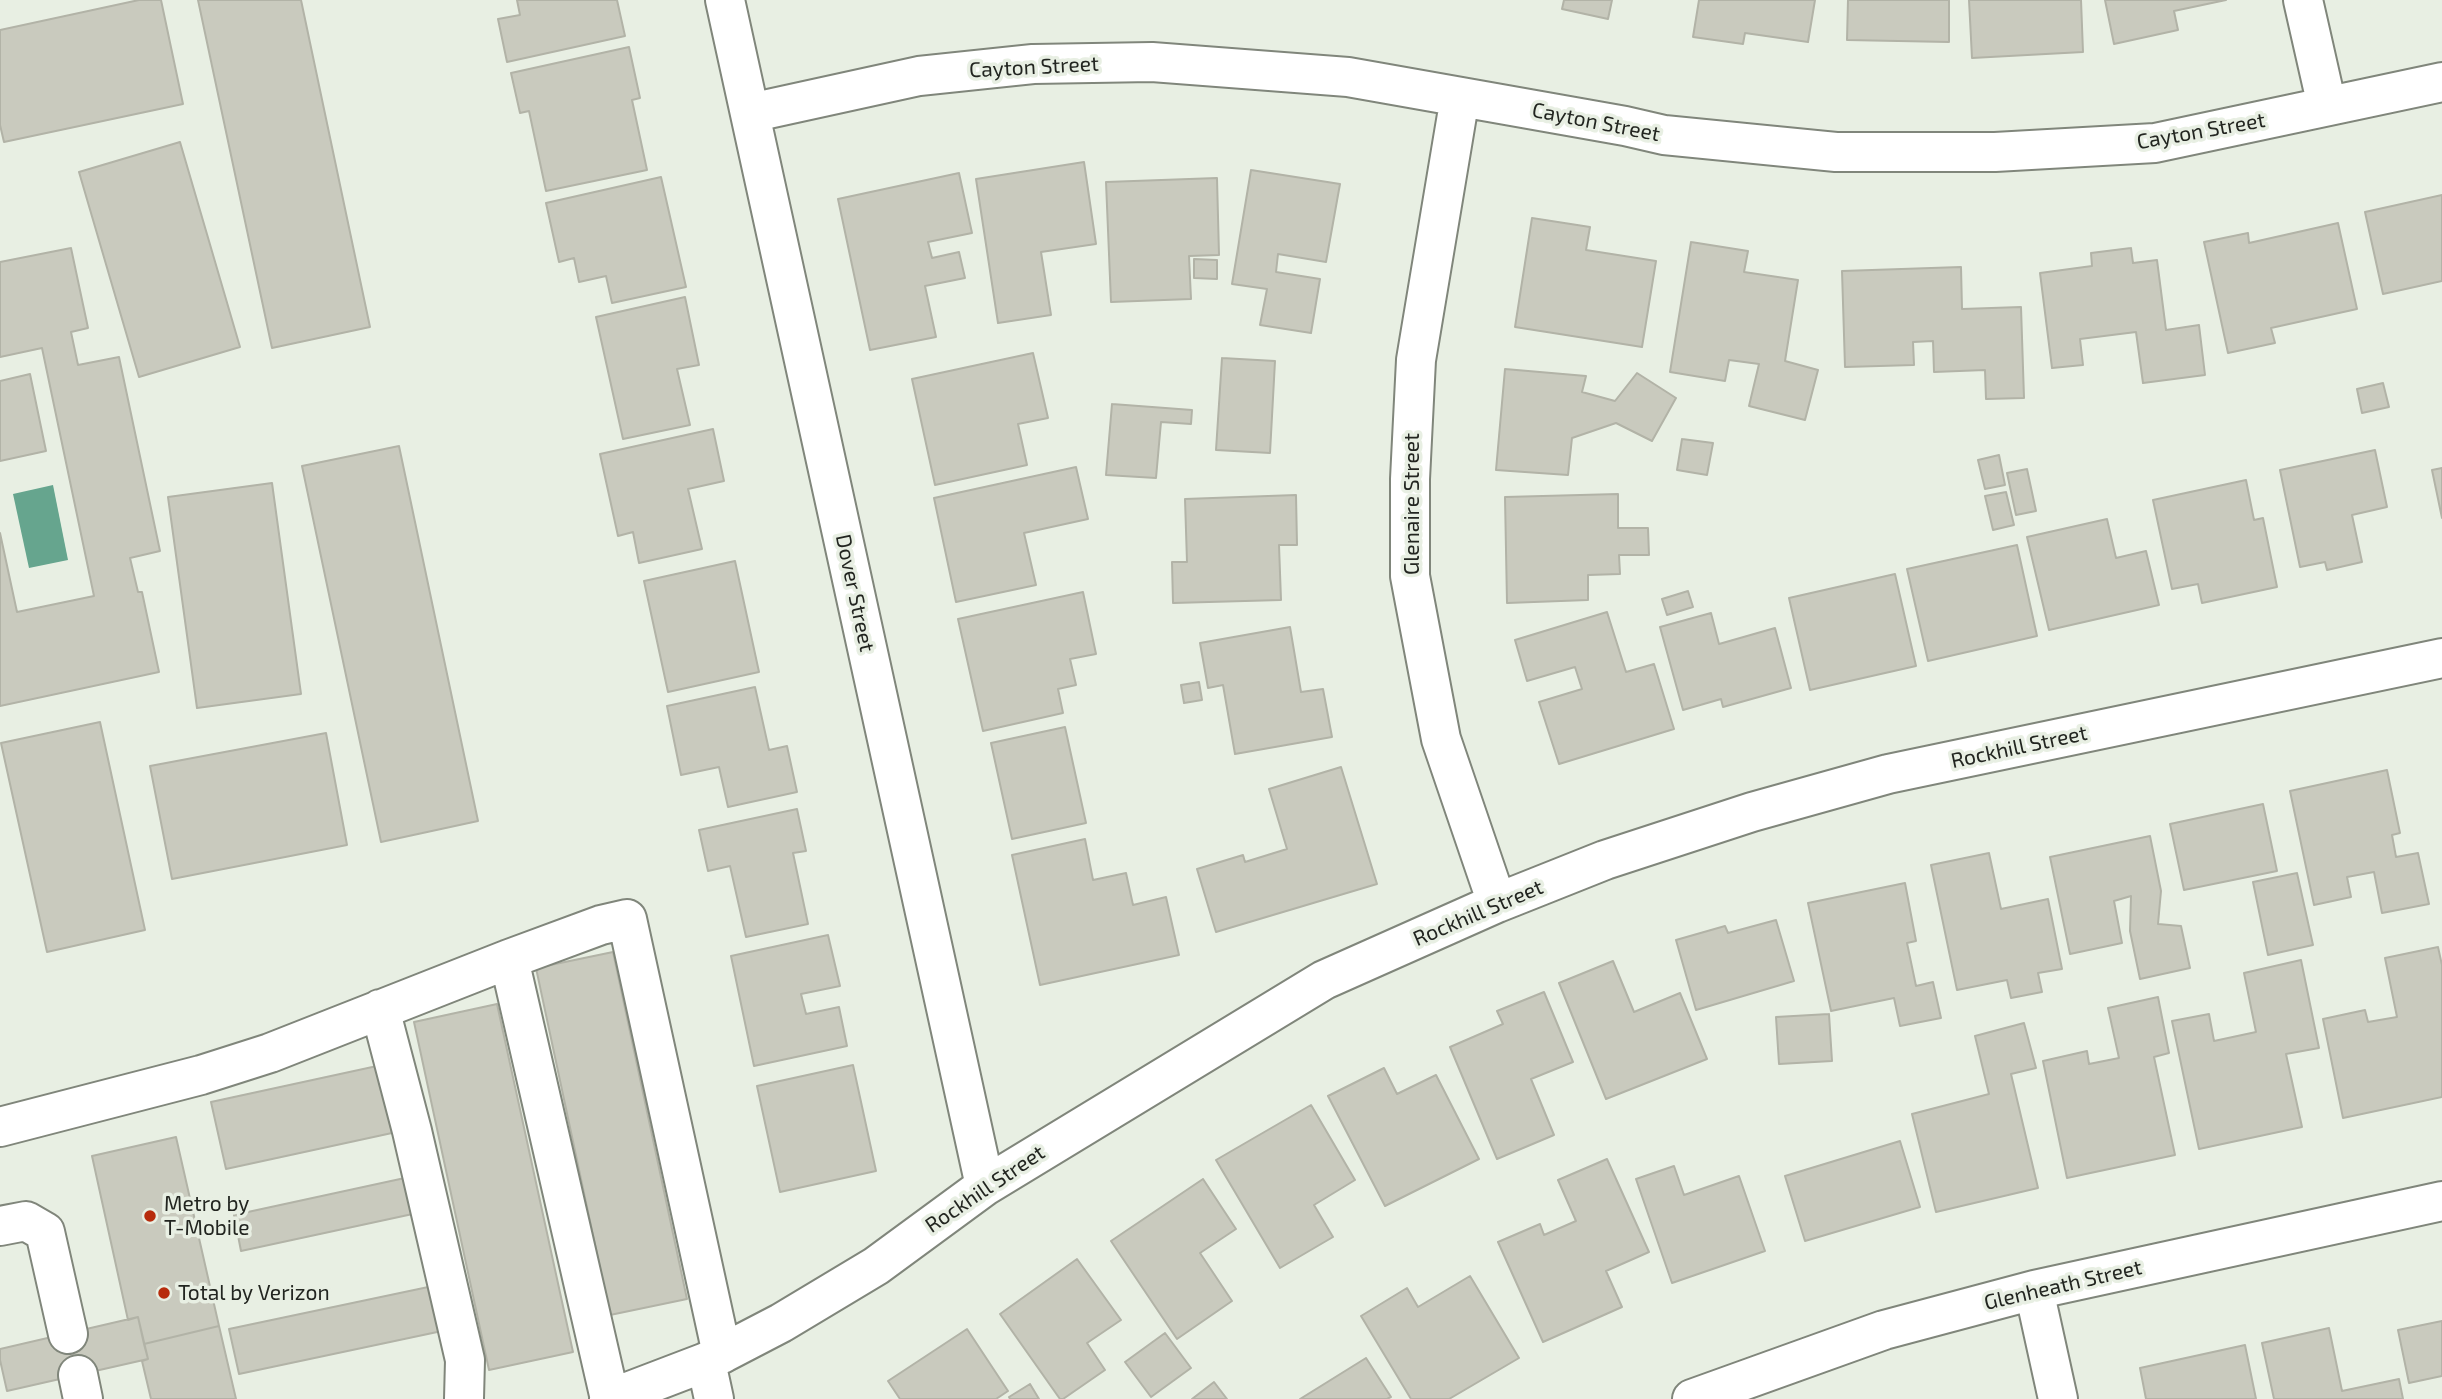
<!DOCTYPE html>
<html>
<head>
<meta charset="utf-8">
<style>
  body { margin:0 }
  canvas { display:block; background:#e8efe3 }
</style>
</head>
<body>
<canvas width="2442" height="1399"></canvas>
<script>
const context = document.querySelector('canvas').getContext('2d');
context.lineJoin = 'round';
function paint(path, color) {
  context.fillStyle = color;
  context.fill(path, 'evenodd');
}
function poly(rows) {
  const path = new Path2D();
  for (const r of rows) {
    path.moveTo(r[0], r[1]);
    for (let i = 2; i < r.length; i += 2) path.lineTo(r[i], r[i + 1]);
  }
  return path;
}
function trace(path, color, width, dash) {
  context.strokeStyle = color;
  context.lineWidth = width;
  context.lineCap = dash ? 'butt' : 'round';
  context.setLineDash(dash || []);
  context.stroke(path);
}
function label(font, color, halo, rows, align = 'center') {
  context.font = font + ' "Exo 2",sans-serif';
  context.lineWidth = 7;
  context.setLineDash([]);
  context.textBaseline = 'middle';
  context.strokeStyle = halo;
  context.fillStyle = color;
  for (const [text, x, y, turn = 0] of rows) {
    context.save();
    context.translate(x, y);
    context.rotate((+turn || 0) * Math.PI / 180);
    context.textAlign = isNaN(turn) ? turn : align;
    if (halo) context.strokeText(text, 0, 0);
    context.fillText(text, 0, 0);
    context.restore();
  }
}
const water = poly([
  [53,485,68,560,29,568,13,494]
]);
const building = poly([
  [139,0,161,0,183,104,4,142,0,125,0,30,139,0],
  [198,0,301,0,370,327,272,348,198,0],
  [517,0,617,0,625,36,507,62,498,19,520,15,517,0],
  [1564,0,1612,0,1608,19,1562,9,1564,0],
  [1699,0,1815,0,1808,42,1745,33,1743,44,1693,37,1699,0],
  [1848,0,1949,0,1949,42,1847,40,1848,0],
  [1969,0,2081,0,2083,52,1972,58,1969,0],
  [2105,0,2226,0,2174,11,2178,30,2114,44,2105,0],
  [629,47,640,98,632,100,647,170,546,191,529,111,520,113,511,73,629,47],
  [180,142,240,347,139,377,79,172,180,142],
  [1084,162,1096,244,1041,252,1051,315,998,323,976,179,1084,162],
  [1251,170,1340,184,1326,262,1278,254,1276,272,1320,279,1311,333,1260,325,1267,289,1232,284,1251,170],
  [959,173,972,233,928,242,932,258,959,252,965,278,925,286,936,337,870,350,838,199,959,173],
  [661,177,686,287,612,303,606,276,579,282,574,258,559,262,546,203,661,177],
  [1217,178,1219,255,1189,256,1191,299,1111,302,1106,182,1217,178],
  [2442,195,2442,281,2383,294,2365,212,2442,195],
  [1532,218,1590,227,1586,250,1656,261,1642,347,1515,327,1532,218],
  [2338,223,2357,309,2271,328,2275,343,2228,353,2204,242,2248,233,2249,243,2338,223],
  [1691,242,1748,251,1744,272,1798,280,1785,361,1818,370,1805,420,1749,406,1759,364,1729,360,1725,381,1670,372,1691,242],
  [71,248,88,328,71,332,78,365,119,357,160,551,130,558,138,592,142,592,159,672,0,706,0,533,17,612,94,596,42,348,0,357,0,262,71,248],
  [2131,248,2133,263,2157,260,2166,330,2199,325,2205,375,2143,383,2136,332,2080,339,2083,365,2052,368,2040,273,2092,266,2091,253,2131,248],
  [1194,259,1217,260,1217,279,1194,278,1194,259],
  [1961,267,1962,309,2021,307,2024,398,1986,399,1985,370,1934,372,1933,341,1913,342,1914,365,1845,367,1842,271,1961,267],
  [685,297,699,365,677,369,690,425,623,439,596,317,685,297],
  [1033,353,1048,418,1018,424,1027,465,935,485,912,379,1033,353],
  [1222,358,1275,361,1270,453,1216,450,1222,358],
  [1505,369,1586,376,1582,392,1615,401,1637,373,1676,398,1652,441,1616,423,1572,438,1568,475,1496,470,1505,369],
  [30,374,46,451,0,461,0,381,30,374],
  [2383,383,2389,407,2362,413,2357,389,2383,383],
  [1112,404,1192,410,1191,424,1161,422,1156,478,1106,475,1112,404],
  [713,429,724,481,688,489,702,549,639,563,633,532,618,536,600,454,713,429],
  [1682,439,1713,443,1707,475,1677,470,1682,439],
  [399,446,478,821,381,842,302,466,399,446],
  [2375,450,2387,507,2352,515,2362,562,2327,570,2325,562,2300,567,2280,470,2375,450],
  [1999,455,2005,485,1985,489,1978,460,1999,455],
  [1076,467,1088,519,1024,533,1036,585,956,602,934,498,1076,467],
  [2442,468,2442,518,2432,470,2442,468],
  [2027,469,2036,511,2016,515,2007,473,2027,469],
  [2246,480,2254,520,2263,518,2277,587,2202,603,2198,584,2172,589,2153,500,2246,480],
  [272,483,301,694,197,708,168,497,272,483],
  [2006,492,2014,525,1993,530,1985,496,2006,492],
  [1618,494,1618,528,1648,528,1649,555,1619,555,1620,574,1588,575,1588,600,1507,603,1505,497,1618,494],
  [1296,495,1297,545,1279,545,1281,600,1173,603,1172,562,1187,562,1185,499,1296,495],
  [2107,519,2116,558,2146,551,2159,605,2049,630,2027,537,2107,519],
  [2017,545,2037,636,1928,661,1907,569,2017,545],
  [735,561,759,672,668,692,644,581,735,561],
  [1895,574,1916,666,1810,690,1789,598,1895,574],
  [1688,591,1693,607,1667,615,1662,599,1688,591],
  [1083,592,1096,654,1070,659,1076,685,1058,689,1063,713,983,731,958,619,1083,592],
  [1607,612,1626,672,1654,664,1674,729,1559,764,1539,702,1582,689,1575,667,1527,681,1515,640,1607,612],
  [1711,613,1719,644,1775,628,1791,688,1723,707,1721,699,1683,710,1660,627,1711,613],
  [1290,627,1301,692,1323,689,1332,737,1235,754,1223,685,1208,688,1200,643,1290,627],
  [1199,682,1202,700,1184,703,1181,685,1199,682],
  [755,687,769,750,787,746,797,792,728,807,719,767,681,775,667,706,755,687],
  [100,722,145,930,47,952,1,743,100,722],
  [1065,727,1086,823,1012,839,991,743,1065,727],
  [326,733,347,845,172,879,150,766,326,733],
  [1341,767,1377,884,1216,932,1197,869,1243,855,1245,862,1287,849,1269,789,1341,767],
  [2387,770,2400,833,2392,835,2396,857,2418,853,2429,904,2382,913,2374,872,2347,877,2351,897,2314,905,2290,791,2387,770],
  [2263,804,2277,871,2184,890,2170,824,2263,804],
  [797,809,806,851,793,853,808,924,746,937,730,866,708,871,699,830,797,809],
  [2150,836,2161,891,2158,924,2181,926,2190,968,2140,979,2130,931,2131,896,2114,901,2122,943,2070,954,2050,857,2150,836],
  [1085,839,1093,880,1126,873,1133,905,1166,897,1179,955,1040,985,1012,855,1085,839],
  [1989,853,2001,909,2048,899,2062,969,2038,973,2042,992,2011,998,2007,980,1957,990,1931,865,1989,853],
  [2297,873,2313,945,2268,955,2253,882,2297,873],
  [1905,883,1916,941,1907,943,1916,986,1933,982,1941,1018,1900,1026,1894,998,1831,1011,1808,903,1905,883],
  [1776,920,1794,981,1696,1010,1676,940,1725,926,1728,933,1776,920],
  [828,935,840,986,801,994,806,1014,839,1007,847,1046,754,1066,731,956,828,935],
  [2438,947,2442,965,2442,1097,2343,1118,2323,1019,2365,1010,2368,1022,2397,1017,2385,958,2438,947],
  [613,952,687,1299,610,1315,536,968,613,952],
  [2301,960,2319,1048,2286,1054,2302,1127,2199,1149,2172,1021,2209,1014,2214,1041,2256,1032,2244,973,2301,960],
  [1613,961,1634,1012,1680,993,1707,1059,1606,1099,1559,983,1613,961],
  [1544,992,1573,1062,1531,1079,1554,1135,1497,1159,1450,1047,1503,1024,1497,1011,1544,992],
  [2158,997,2169,1053,2154,1057,2175,1155,2067,1178,2043,1061,2087,1051,2089,1064,2119,1058,2108,1008,2158,997],
  [497,1004,573,1352,489,1370,414,1022,497,1004],
  [1829,1014,1832,1061,1779,1064,1776,1017,1829,1014],
  [2024,1023,2036,1068,2011,1074,2038,1188,1936,1212,1912,1114,1989,1094,1975,1036,2024,1023],
  [853,1065,876,1171,780,1192,757,1086,853,1065],
  [377,1066,392,1133,226,1169,211,1102,377,1066],
  [1384,1068,1397,1094,1436,1075,1479,1159,1385,1206,1328,1096,1384,1068],
  [1311,1105,1355,1180,1314,1205,1333,1237,1280,1268,1216,1160,1311,1105],
  [176,1137,219,1326,144,1344,138,1317,128,1320,92,1156,176,1137],
  [1900,1141,1920,1207,1805,1241,1785,1176,1900,1141],
  [1607,1159,1649,1252,1606,1271,1622,1307,1543,1342,1498,1242,1540,1224,1544,1235,1576,1221,1558,1180,1607,1159],
  [1674,1166,1684,1195,1739,1176,1765,1251,1672,1283,1636,1179,1674,1166],
  [414,1176,422,1212,241,1251,234,1215,414,1176],
  [1203,1179,1236,1229,1200,1253,1232,1301,1177,1339,1111,1241,1203,1179],
  [1077,1259,1121,1320,1087,1343,1105,1370,1063,1399,1060,1399,1000,1314,1077,1259],
  [1470,1276,1519,1358,1449,1399,1411,1399,1361,1316,1407,1288,1418,1307,1470,1276],
  [433,1286,442,1331,239,1374,229,1329,433,1286],
  [138,1317,148,1359,7,1391,0,1360,0,1349,138,1317],
  [2442,1321,2442,1376,2409,1383,2398,1330,2442,1321],
  [219,1326,236,1399,151,1399,142,1361,148,1359,144,1344,219,1326],
  [2329,1328,2342,1391,2399,1379,2403,1399,2274,1399,2262,1343,2329,1328],
  [967,1329,1008,1391,996,1399,900,1399,888,1381,967,1329],
  [1165,1333,1191,1368,1151,1397,1125,1362,1165,1333],
  [2245,1345,2256,1399,2146,1399,2140,1368,2245,1345],
  [1366,1358,1391,1397,1387,1399,1300,1399,1366,1358],
  [1214,1382,1227,1399,1192,1399,1214,1382],
  [1030,1384,1039,1399,1010,1399,1009,1397,1030,1384]
]);
const minor = poly([
  [725,0,985,1186],
  [2303,0,2327,106],
  [1460,97,1416,360,1410,479,1410,576,1441,739,1497,903],
  [750,113,919,76,1033,64,1152,62,1348,77,1625,126,1664,135,1836,152,1995,152,2155,143,2442,82],
  [509,959,610,1399],
  [380,1009,412,1131,465,1360,464,1399],
  [0,1127,201,1075,270,1053,509,959,601,925,627,919,722,1354],
  [0,1226,26,1221,45,1232,68,1334],
  [2034,1290,2058,1399],
  [706,1362,714,1399],
  [78,1375,83,1399],
  [609,1399,706,1362,781,1323,876,1266,985,1186,1324,980,1497,903,1605,860,1752,812,1888,774,2442,658],
  [1692,1399,1884,1330,2034,1290,2442,1201]
]);
const markers = [
  [150,1216,7,"#b72b0c"],
  [164,1293,7,"#b72b0c"]
];
const streetNames = [
  ["Cayton Street",1034,67,-3],
  ["Cayton Street",1596,122,11],
  ["Cayton Street",2201,131,-10],
  ["Glenaire Street",1412,504,-90],
  ["Dover Street",855,593,78],
  ["Rockhill Street",2019,747,-12],
  ["Rockhill Street",1478,913,-23],
  ["Rockhill Street",985,1189,-34],
  ["Glenheath Street",2063,1285,-13]
];
const poiNames = [
  ["Metro by",164,1204],
  ["T-Mobile",164,1228],
  ["Total by Verizon",178,1293]
];
paint(water, '#66a58e');
paint(building, '#c9cabe');
trace(building, '#b2b3a7', 2);
trace(minor, '#80867b', 42);
trace(minor, '#fff', 38);
for (const [x, y, r, color] of markers) {
  const dot = new Path2D();
  dot.arc(x, y, r, 0, 2 * Math.PI);
  context.fillStyle = color;
  context.fill(dot);
  trace(dot, '#e8efe3', 2.5);
}
label('21px', '#222520', '#e8efe3', streetNames);
label('21px', '#222520', '#e8efe3', poiNames, 'left');
</script>
</body>
</html>
